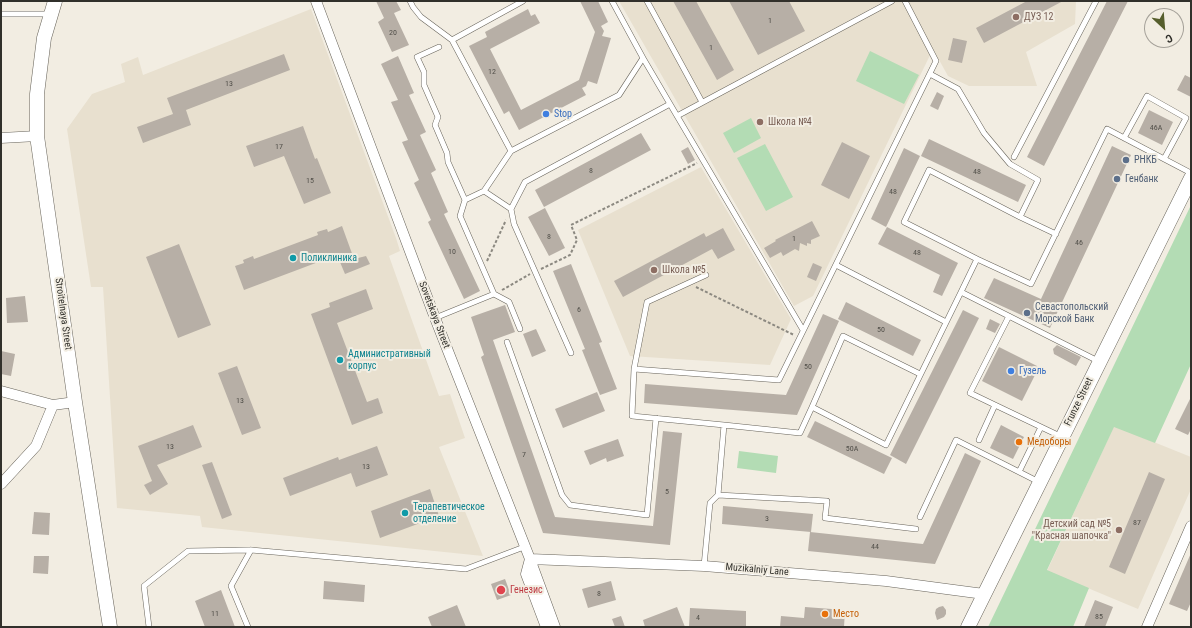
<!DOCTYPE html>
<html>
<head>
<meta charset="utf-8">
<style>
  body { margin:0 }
  #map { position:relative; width:1192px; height:628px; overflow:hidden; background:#f2ede2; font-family:"Roboto Condensed",sans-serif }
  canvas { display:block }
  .frame { position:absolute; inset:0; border:2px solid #31302b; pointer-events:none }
  .north { position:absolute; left:1144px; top:8px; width:40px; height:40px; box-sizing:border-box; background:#f2ede2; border:1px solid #a5a199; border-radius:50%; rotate:154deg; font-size:11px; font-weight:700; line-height:16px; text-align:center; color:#31302b }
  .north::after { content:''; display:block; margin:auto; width:14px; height:18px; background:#565e2c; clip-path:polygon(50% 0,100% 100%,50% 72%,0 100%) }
</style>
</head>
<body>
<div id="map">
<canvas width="1192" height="628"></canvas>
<div class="frame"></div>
<div class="north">С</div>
</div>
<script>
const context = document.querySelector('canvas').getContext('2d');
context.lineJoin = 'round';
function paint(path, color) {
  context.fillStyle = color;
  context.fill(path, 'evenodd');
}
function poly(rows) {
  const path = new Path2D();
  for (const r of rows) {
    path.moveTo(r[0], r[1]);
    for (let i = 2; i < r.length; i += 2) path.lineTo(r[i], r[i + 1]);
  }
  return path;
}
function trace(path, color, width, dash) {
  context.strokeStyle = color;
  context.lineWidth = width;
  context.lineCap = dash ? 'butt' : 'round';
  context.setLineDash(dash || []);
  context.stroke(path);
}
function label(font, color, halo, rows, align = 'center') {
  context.font = font + ' "Roboto Condensed",sans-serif';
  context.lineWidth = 4;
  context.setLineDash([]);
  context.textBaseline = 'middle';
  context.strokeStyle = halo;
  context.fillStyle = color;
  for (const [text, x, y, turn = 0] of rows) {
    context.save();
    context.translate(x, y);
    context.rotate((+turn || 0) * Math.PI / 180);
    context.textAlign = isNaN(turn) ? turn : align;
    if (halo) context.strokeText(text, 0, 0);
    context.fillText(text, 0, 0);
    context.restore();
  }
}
const built = poly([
  [619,1,1076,1,1075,24,1026,52,1037,86,969,86,948,76,933,49,813,296,794,306],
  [311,9,396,238,400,251,389,256,439,396,450,394,465,438,439,447,483,556,202,527,200,516,117,508,103,287,91,287,67,129,92,94,125,82,121,64,138,57,143,75],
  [701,167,791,319,770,365,630,356,578,230],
  [1114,426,1191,457,1191,489,1138,609,1047,571]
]);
const green = poly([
  [870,51,919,75,904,104,856,81],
  [751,118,761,138,734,153,723,133],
  [765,144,793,197,766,211,737,158],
  [1191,205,1191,364,1155,443,1114,427,1047,570,1089,588,1073,627,988,627],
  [739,451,778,456,776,473,737,468]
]);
const building = poly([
  [376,1,396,1,401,10,394,13,409,45,392,52,378,22,384,18],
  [580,1,598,1,608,22,601,26,604,31,602,36,611,38,597,84,588,81,586,86,582,88,586,95,519,130,509,111,504,114,469,46,487,37,485,32,528,9,531,16,535,14,540,23,490,49,521,110,579,80,595,32],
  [673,1,696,1,734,70,717,80],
  [729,1,789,1,805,31,758,55],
  [1027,1,1063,1,984,43,976,28],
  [1107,1,1128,1,1044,166,1027,157],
  [953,38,967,41,962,63,948,60],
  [284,54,290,70,186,110,191,125,143,143,137,127,173,114,167,98],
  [398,56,414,93,409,95,426,132,420,135,436,170,431,173,448,212,444,214,480,291,464,299,428,222,431,220,414,183,419,180,402,142,408,140,391,102,398,100,381,64],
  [1185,75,1191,78,1191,97,1177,90],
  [937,92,944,96,938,110,930,106],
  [1149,110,1173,122,1162,145,1138,133],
  [303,126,315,159,317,158,331,193,304,204,284,156,254,167,246,146],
  [641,133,651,150,544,207,535,190],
  [929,139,1026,185,1018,202,921,156],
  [842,142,870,156,849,199,821,185],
  [1112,146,1131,155,1050,328,984,298,994,278,1041,299],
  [688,147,695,160,688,164,681,151],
  [904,148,920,156,886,227,871,219],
  [545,208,565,248,549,256,528,217],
  [812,221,820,236,811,240,811,244,807,243,807,246,800,243,799,251,795,249,783,256,781,252,770,258,764,248,776,241,775,240],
  [342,226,354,259,366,256,370,264,345,274,337,255,244,290,235,266,244,263,243,260,253,256,254,259,318,235,317,232,327,229,328,232],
  [887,227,958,263,942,296,933,292,940,275,878,244],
  [723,228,735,250,718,259,712,249,623,297,614,281,704,233,706,237],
  [179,244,211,325,178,338,146,257],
  [813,263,822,267,816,281,807,277],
  [571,264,602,342,599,343,617,389,600,395,582,350,585,349,553,271],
  [366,289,373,309,337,323,367,402,378,398,383,413,352,425,311,314,330,307,329,303],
  [25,296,28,322,7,323,6,298],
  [846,302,921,340,913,356,838,319],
  [505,305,515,332,493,340,555,517,653,526,663,431,682,433,670,545,543,533,481,357,484,355,471,317],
  [963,310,979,318,906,464,890,455],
  [823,314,839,321,797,415,644,403,645,384,786,395],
  [990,319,1000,324,995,333,986,329],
  [536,329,546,351,532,357,523,334],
  [1057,345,1081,357,1076,366,1054,354,1053,349],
  [999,347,1039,367,1022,401,982,381],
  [1,351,15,354,11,376,1,374],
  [237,366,261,428,242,435,218,373],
  [597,392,605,411,563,428,555,409],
  [1191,397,1191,429,1188,435,1175,429],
  [815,421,892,458,884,474,807,437],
  [193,425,202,447,157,465,168,484,150,495,144,485,152,481,138,446],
  [1001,425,1024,437,1013,459,990,448],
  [618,439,624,456,607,462,606,458,590,465,584,451],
  [377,446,388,475,356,487,351,473,290,496,283,478,338,457,339,460],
  [965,453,981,461,935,564,808,551,810,532,923,544],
  [212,462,232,515,222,519,202,465],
  [1149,472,1165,479,1125,574,1109,567],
  [430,489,439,516,380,538,371,511],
  [723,506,813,514,811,532,722,524],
  [34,512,50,513,49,535,32,534],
  [1191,553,1191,602,1187,611,1169,604],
  [34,556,49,556,48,574,33,573],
  [505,579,511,595,497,600,491,584],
  [324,581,365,585,364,602,323,599],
  [611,581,616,600,588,608,582,589],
  [221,590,235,627,205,627,195,601],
  [1095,600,1113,607,1105,627,1084,627],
  [457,605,466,627,432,627,428,617],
  [943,606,946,610,946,614,944,617,937,620,935,613,936,609,939,607],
  [677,607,685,627,645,627,643,620],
  [805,607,845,610,844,627,780,627,781,616,804,618],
  [690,608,746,611,746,627,689,627],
  [621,616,625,627,615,627,612,619]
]);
const path = poly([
  [487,261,506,220],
  [541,269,570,255,577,240,571,225,697,163],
  [696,287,794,335],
  [502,290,530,274]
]);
const lane = poly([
  [410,1,413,7,421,17,452,40,511,151,619,95,643,58,612,1],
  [647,1,702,102],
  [1,14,50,14],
  [452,40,523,1],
  [930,74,958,89,984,133,1010,164,1038,180,1020,217],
  [670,104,803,330],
  [677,116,892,1],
  [1124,138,1147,96,1186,118,1164,159],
  [1014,157,1096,1],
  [484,191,511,151],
  [465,200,484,191,511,209],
  [1056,234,1020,217,929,170,904,222,977,259,961,292,1098,361],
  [977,259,1031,284,1107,129,1191,173],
  [836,265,946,322],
  [494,294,509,302,520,329],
  [435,318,494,294,460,216,465,200,448,162,447,153,435,125,438,117,424,85,424,72,417,57,439,47],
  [507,342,562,495,570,505,647,515,656,418],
  [571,353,514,224,511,209,525,182,670,104,643,58],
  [634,369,779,380,936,61,905,1],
  [995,405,970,393,1009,316],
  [812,407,843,336,920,374],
  [724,425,800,433,812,407,886,445,961,292],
  [979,440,995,405,1062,437],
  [1019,472,1041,427],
  [718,495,827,501,825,518,916,529],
  [920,517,956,440,1039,482],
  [704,566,710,503,718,495,724,425,632,416,634,369,647,302,706,275],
  [149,627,144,586,188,551,251,550,466,569,524,547],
  [248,627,231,586,251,550]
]);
const street = poly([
  [316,1,435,318,530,559,555,627],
  [1,138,37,136],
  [1,391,53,405],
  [1,484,36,446,53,405,75,402],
  [530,559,704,566,886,581,984,594],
  [530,559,526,574,546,627],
  [1147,627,1191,526]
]);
const secondary = poly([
  [55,1,44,38,37,94,37,136,75,402,110,627],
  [968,627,1191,178]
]);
const markers = [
  [1016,17,4,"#8d6e63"],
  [546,114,4,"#3f7fe0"],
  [760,122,4,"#8d6e63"],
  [1126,160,4,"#5c6f8a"],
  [1117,179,4,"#5c6f8a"],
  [293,258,4,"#0f9aa8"],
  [654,270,4,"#8d6e63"],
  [1027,313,4,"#5c6f8a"],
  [340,360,4,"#0f9aa8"],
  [1011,371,4,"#3f7fe0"],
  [1019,442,4,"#e8710a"],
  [405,513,4,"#0f9aa8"],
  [1119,530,4,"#8d6e63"],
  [501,590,5,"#e0444e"],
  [825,614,4,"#e8710a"]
];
const numberNames = [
  ["1",770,21],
  ["20",393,33],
  ["1",711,48],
  ["12",492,72],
  ["13",229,84],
  ["46А",1156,128],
  ["17",279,147],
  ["8",591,171],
  ["48",977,172],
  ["15",310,181],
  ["48",893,192],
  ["8",549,237],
  ["1",794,239],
  ["46",1079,243],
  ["10",452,252],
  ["48",917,253],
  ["6",579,310],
  ["50",881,330],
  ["50",808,367],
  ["13",240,401],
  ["13",170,447],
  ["50А",852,449],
  ["7",524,455],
  ["13",366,467],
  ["5",667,492],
  ["3",767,519],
  ["87",1137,523],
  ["44",875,547],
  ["8",599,594],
  ["11",215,614],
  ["85",1099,617],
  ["4",698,618]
];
const educationNames = [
  ["ДУЗ 12",1024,17],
  ["Школа №4",768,122],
  ["Школа №5",662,270],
  ["Детский сад №5",1111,524,"right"],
  ["\"Красная шапочка\"",1111,536,"right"]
];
const shopNames = [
  ["Stop",554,114],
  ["Гузель",1019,371]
];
const serviceNames = [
  ["РНКБ",1134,160],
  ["Генбанк",1125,179],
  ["Севастопольский",1035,307],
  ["Морской Банк",1035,319]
];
const cultureNames = [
  ["Поликлиника",301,258],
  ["Административный",348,354],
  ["корпус",348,366],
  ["Терапевтическое",413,507],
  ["отделение",413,519]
];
const streetNames = [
  ["Stroitelnaya Street",63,314,82],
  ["Sovetskaya Street",434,315,69],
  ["Frunze Street",1079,402,-64],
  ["Muzikalniy Lane",757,570,5]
];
const foodNames = [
  ["Медоборы",1027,442],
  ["Место",833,614]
];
const healthNames = [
  ["Генезис",510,590]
];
paint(built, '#e8e0cf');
paint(green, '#b3dcb4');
paint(building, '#b7afa6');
trace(lane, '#67635a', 6);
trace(street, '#67635a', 11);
trace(secondary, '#67635a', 15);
trace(path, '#8c8981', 2, [3, 2]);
trace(lane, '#fff', 5);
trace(street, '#fff', 10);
trace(secondary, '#fff', 14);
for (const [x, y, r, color] of markers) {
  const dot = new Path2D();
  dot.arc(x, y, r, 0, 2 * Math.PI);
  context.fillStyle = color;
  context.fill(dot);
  trace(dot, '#f2ede2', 1.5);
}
label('8px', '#52504a', null, numberNames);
label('10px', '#785e54', '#f2ede2', educationNames, 'left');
label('10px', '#366cbe', '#f2ede2', shopNames, 'left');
label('10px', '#4e5e75', '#f2ede2', serviceNames, 'left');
label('10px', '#0d838f', '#f2ede2', cultureNames, 'left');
label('10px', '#31302b', '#f2ede2', streetNames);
label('10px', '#c56008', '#f2ede2', foodNames, 'left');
label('10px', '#be3a42', '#f2ede2', healthNames, 'left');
</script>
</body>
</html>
